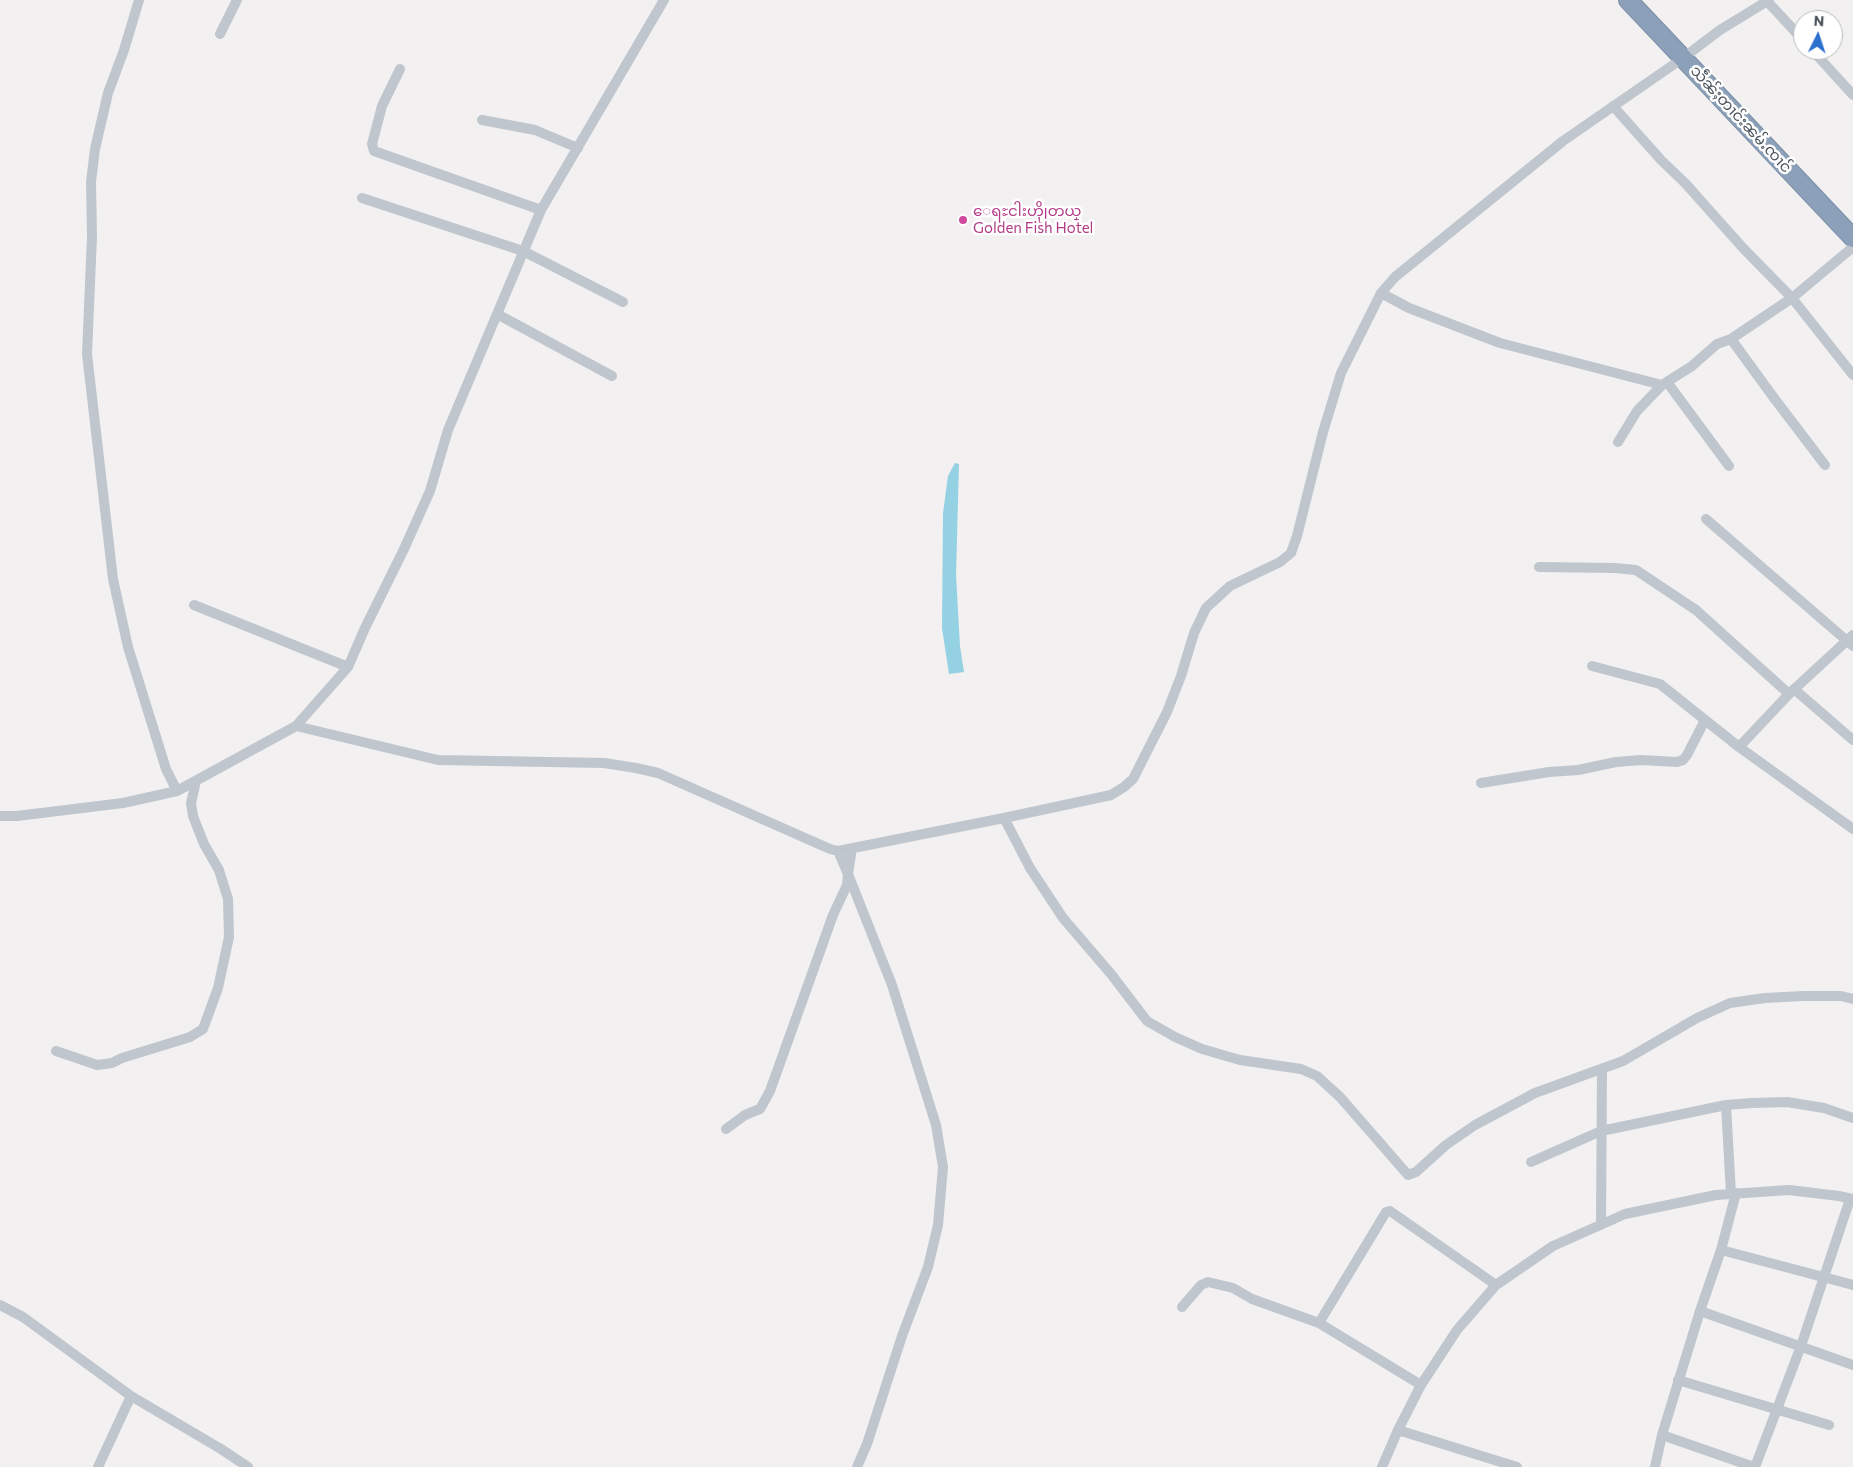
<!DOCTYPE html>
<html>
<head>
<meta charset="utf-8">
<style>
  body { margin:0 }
  #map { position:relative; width:1853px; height:1467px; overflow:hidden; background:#f2f0f0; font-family:Commissioner,sans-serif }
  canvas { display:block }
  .north { position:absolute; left:1793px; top:10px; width:50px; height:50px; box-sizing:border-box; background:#fff; border:1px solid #b6babd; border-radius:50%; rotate:4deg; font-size:14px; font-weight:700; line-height:20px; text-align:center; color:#49525b }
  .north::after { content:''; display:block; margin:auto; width:18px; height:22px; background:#2c70cf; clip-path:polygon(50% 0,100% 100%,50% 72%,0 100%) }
</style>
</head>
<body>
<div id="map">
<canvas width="1853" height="1467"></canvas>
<div class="north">N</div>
</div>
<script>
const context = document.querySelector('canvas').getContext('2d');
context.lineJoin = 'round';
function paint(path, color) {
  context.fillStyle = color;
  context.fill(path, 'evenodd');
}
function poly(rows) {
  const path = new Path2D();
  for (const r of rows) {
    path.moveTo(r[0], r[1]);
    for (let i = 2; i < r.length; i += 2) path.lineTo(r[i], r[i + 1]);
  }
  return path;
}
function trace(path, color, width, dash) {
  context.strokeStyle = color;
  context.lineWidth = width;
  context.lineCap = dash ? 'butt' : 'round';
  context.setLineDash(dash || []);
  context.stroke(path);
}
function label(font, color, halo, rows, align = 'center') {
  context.font = font + ' Commissioner,"Noto Sans Myanmar",sans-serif';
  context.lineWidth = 5;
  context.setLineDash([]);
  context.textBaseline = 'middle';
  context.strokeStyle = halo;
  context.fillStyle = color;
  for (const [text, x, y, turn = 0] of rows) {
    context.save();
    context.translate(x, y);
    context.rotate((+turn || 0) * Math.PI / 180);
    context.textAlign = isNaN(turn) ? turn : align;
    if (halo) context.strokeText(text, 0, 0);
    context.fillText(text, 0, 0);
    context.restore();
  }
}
const water = poly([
  [955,463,959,464,956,575,960,646,964,672,949,674,942,628,943,513,948,476]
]);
const street = poly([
  [139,0,124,50,108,93,95,149,91,182,92,236,87,354,113,579,128,647,166,769,177,791],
  [1767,1,1803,40],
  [220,34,237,0],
  [1812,50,1853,95],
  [400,69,382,106,372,144,374,151,541,210],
  [1613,106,1661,160,1685,183,1743,248,1792,298,1853,375],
  [482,120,535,130,578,148],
  [362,198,523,251,623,302],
  [1381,293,1409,308,1500,343,1662,385],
  [497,314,612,376],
  [1731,339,1774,398,1825,465],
  [1667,382,1729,466],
  [1618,442,1637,411,1662,385,1692,366,1717,344,1731,339,1792,298,1853,247],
  [1706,519,1853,646],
  [1539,567,1615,568,1636,570,1696,610,1789,694],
  [194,605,348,667],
  [1592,666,1660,684,1739,747,1853,829],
  [1794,689,1853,740],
  [296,726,438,760,604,763,636,768,658,773,830,849,838,851,1004,818,1111,795,1124,787,1133,779,1167,712,1181,676,1194,633,1206,608,1230,586,1280,562,1291,553,1297,536,1323,432,1341,373,1381,293,1395,277,1563,141,1683,58,1720,30,1769,0],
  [1739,747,1789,694,1853,635],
  [1481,783,1549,772,1578,770,1616,762,1641,760,1677,762,1683,760,1687,755,1705,720],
  [0,816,17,816,123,803,177,791,296,726,348,667,365,628,404,549,430,491,448,430,541,210,664,0],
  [1004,818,1030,868,1063,918,1111,974,1147,1021,1175,1037,1202,1049,1240,1060,1301,1069,1317,1076,1340,1097,1408,1175,1416,1172,1446,1145,1475,1125,1535,1093,1623,1061,1697,1018,1730,1003,1765,998,1803,996,1841,996,1853,999],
  [852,848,848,874,892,985,936,1125,943,1167,938,1225,928,1267,902,1336,867,1444,857,1467],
  [56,1051,97,1065,112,1063,122,1058,190,1037,203,1029,218,988,229,937,228,899,219,870,204,844,193,816,191,803,196,781],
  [1726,1105,1731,1194],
  [726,1129,745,1115,760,1109,770,1091,833,915,847,885,848,874,838,851],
  [1531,1162,1601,1131,1726,1105,1752,1103,1787,1102,1824,1108,1853,1118],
  [1601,1225,1602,1069],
  [1721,1250,1853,1285],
  [0,1305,23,1317,131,1396,221,1449,248,1467],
  [1182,1307,1201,1285,1208,1282,1233,1288,1252,1299,1319,1323,1421,1385],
  [1700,1311,1853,1365],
  [1319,1323,1386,1212,1390,1211,1496,1285],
  [1678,1380,1829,1425],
  [1398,1430,1517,1467],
  [1662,1435,1754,1467],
  [98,1467,131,1396],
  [1382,1467,1398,1430,1421,1385,1457,1330,1496,1285,1553,1246,1625,1214,1716,1195,1789,1190,1839,1196,1853,1199],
  [1655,1467,1662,1435,1700,1311,1721,1250,1736,1193],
  [1755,1467,1801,1346,1850,1199]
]);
const highway = poly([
  [1628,0,1853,238]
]);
const markers = [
  [963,220,5,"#d1479c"]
];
const streetNames = [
  ["သဵၼ်ႈတၢင်းၼမ်ႉၸၢင်",1741,119,47]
];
const hotelNames = [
  ["ေရႊငါးဟိုုတယ္",973,211],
  ["Golden Fish Hotel",973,228]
];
paint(water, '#94d1e3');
trace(highway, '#788ca5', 20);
trace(street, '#bfc6cd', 10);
trace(highway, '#8ca1b9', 18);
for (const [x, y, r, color] of markers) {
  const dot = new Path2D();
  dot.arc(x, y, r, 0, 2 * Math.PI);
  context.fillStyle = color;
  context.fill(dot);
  trace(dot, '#fff', 2);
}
label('15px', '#49525b', '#fff', streetNames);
label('15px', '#b23c85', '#fff', hotelNames, 'left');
</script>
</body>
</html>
